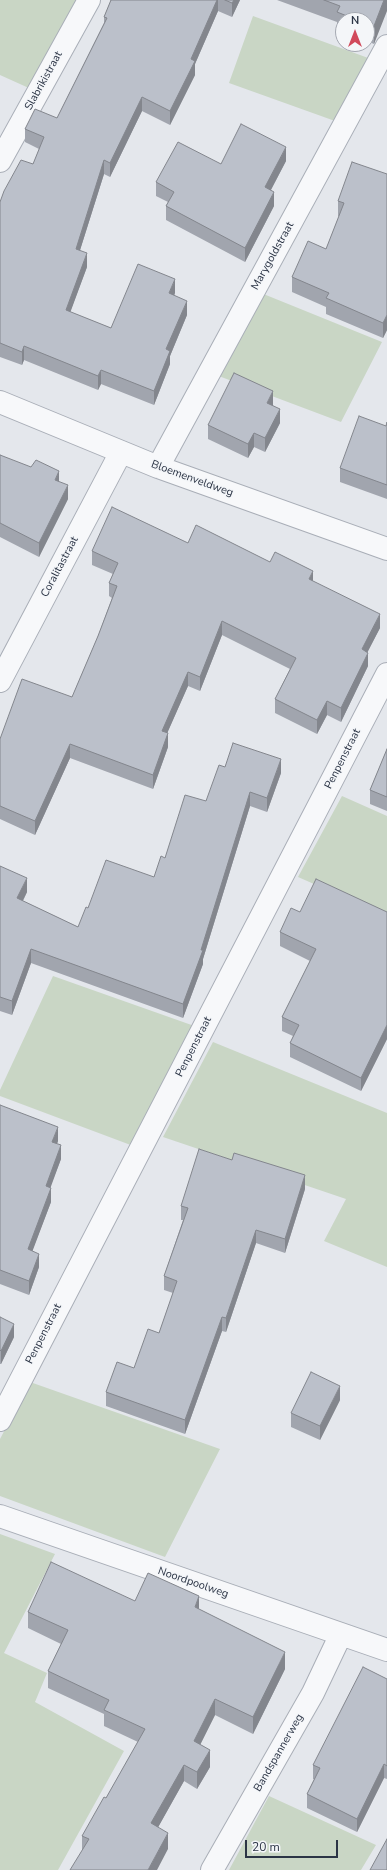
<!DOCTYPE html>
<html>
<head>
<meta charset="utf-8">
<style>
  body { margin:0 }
  #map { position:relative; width:387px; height:1870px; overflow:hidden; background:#e4e7ec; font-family:"Nunito Sans",sans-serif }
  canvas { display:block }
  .north { position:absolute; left:335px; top:12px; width:40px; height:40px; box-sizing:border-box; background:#f4f6f9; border:1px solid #a4a8b1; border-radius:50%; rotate:0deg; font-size:11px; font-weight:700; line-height:16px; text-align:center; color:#2b3445 }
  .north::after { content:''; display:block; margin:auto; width:14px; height:18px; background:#d1495b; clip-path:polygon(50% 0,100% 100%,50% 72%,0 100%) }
  .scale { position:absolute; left:245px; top:1840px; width:93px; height:18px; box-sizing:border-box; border:2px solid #2b3445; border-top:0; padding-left:5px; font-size:12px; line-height:14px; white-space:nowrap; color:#2b3445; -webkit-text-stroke:3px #f4f6f9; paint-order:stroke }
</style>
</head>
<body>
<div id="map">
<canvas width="387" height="1870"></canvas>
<div class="north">N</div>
<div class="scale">20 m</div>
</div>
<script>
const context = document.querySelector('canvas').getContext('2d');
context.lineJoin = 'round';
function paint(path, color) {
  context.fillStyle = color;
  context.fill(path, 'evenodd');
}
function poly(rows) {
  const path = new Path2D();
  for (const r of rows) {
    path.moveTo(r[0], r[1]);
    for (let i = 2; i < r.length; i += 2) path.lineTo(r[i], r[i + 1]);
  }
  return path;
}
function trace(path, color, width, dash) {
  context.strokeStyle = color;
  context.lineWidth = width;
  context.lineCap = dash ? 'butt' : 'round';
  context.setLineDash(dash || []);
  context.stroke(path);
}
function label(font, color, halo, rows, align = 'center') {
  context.font = font + ' "Nunito Sans",sans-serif';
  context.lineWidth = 3;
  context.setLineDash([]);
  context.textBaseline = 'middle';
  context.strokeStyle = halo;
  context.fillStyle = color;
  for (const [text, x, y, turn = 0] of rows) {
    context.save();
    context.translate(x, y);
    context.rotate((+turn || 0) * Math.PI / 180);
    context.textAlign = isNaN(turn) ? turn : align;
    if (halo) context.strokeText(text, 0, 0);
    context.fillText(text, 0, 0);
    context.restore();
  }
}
const green = poly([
  [0,0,80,0,31,89,0,75],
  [253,16,371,59,335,121,229,83],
  [261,293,382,342,341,422,216,375],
  [342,796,387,816,387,916,298,877],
  [53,976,200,1028,136,1147,0,1096,0,1090],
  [213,1042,387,1113,387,1267,324,1241,346,1199,163,1137],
  [30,1382,220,1449,165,1557,0,1496,0,1439],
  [0,1534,55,1554,4,1653,47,1673,35,1702,124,1751,58,1870,0,1870],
  [269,1796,376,1845,361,1870,229,1870]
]);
const minor = poly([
  [0,161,89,0],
  [0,402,158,467,387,549],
  [158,467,387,46],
  [0,681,121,452],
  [0,1420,387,674],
  [0,1516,387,1650],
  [212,1870,313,1693,341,1634]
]);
const wall = poly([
  [111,0,240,0,232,17,218,11,195,64,195,75,170,125,142,111,110,177,104,174,80,250,87,267,70,312,111,328,175,293,174,296,187,315,170,356,170,364,154,405,101,384,98,390,24,360,22,365,0,357,0,202,33,164,39,149,25,142,25,129,57,118,104,23,104,17],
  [277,0,387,0,374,44,367,41,367,20,343,20,343,32,337,30,337,22],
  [286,161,271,190,274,206,245,262,166,220,166,206,168,202,156,196,156,182,221,164],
  [387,174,387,330,383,338,326,314,326,307,292,292,292,277,326,249,339,216,338,216,338,201],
  [273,405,280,423,265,452,254,447,248,458,208,439,208,425],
  [387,422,387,499,340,482,340,468,386,426],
  [0,455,59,482,68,499,39,557,0,537],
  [188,543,270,562,313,581,380,628,367,652,368,666,341,722,327,715,317,734,275,713,275,699,290,669,222,635,200,691,188,686,167,733,168,747,153,789,70,758,35,835,0,819,0,739,72,697,98,636,112,598,109,596,109,583,113,574,92,565,92,551],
  [387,749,387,811,370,804,370,790],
  [225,767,281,773,267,812,250,806,203,959,203,964,183,1018,31,963,12,1015,0,1011,0,866,27,892,23,901,78,927,88,908,154,877,165,858,206,801],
  [300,912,387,912,387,1039,361,1091,290,1057,290,1043,293,1036,282,1031,282,1017,310,961,280,946,280,932],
  [0,1105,58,1141,57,1144,61,1159,50,1187,51,1202,32,1251,39,1267,29,1295,0,1284],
  [305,1189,285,1253,256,1243,226,1332,222,1331,185,1434,106,1406,106,1392,134,1368,159,1333,173,1293,164,1290,164,1276,183,1220,181,1220,181,1206],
  [0,1317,14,1337,1,1364,0,1364],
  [340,1400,320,1440,291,1427,291,1413],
  [135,1601,199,1609,285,1669,253,1734,215,1715,200,1745,210,1767,197,1789,184,1781,158,1827,168,1849,82,1850,82,1836,106,1798,138,1742,104,1726,104,1714,48,1688,48,1671,61,1644,28,1628,28,1612],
  [387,1679,387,1779,384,1778,357,1832,307,1808,307,1794,314,1779,313,1779,313,1765]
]);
const shadedWall = poly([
  [217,0,218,0,218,11,195,64,195,75,170,125,170,111,191,59],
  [234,0,240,0,232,17,232,3],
  [384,0,387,0,387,11,374,44,374,26],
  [142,97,142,111,110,177,110,163],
  [286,147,286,161,265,201,265,187],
  [104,160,104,174,76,263,76,249],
  [274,192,274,206,245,262,245,248],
  [87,253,87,267,66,324,66,310],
  [175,279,175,293,169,307,169,293],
  [187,301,187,315,170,356,170,364,154,405,154,391,166,349],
  [387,315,387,330,383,338,383,323],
  [24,346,24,360,22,365,22,352],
  [101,370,101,384,98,390,98,376],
  [273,391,273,405,267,417,267,403],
  [280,409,280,423,265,452,265,438],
  [254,433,254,447,248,458,248,444],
  [59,471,59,485,55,480],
  [68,485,68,499,39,557,39,543],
  [313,571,313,585,309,579],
  [380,614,380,628,362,663,362,649],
  [222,621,222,635,200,691,200,677],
  [368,653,368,666,341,722,341,708],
  [188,672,188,686,162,745,162,731],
  [327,701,327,715,317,734,317,720],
  [168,733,168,747,153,789,153,775],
  [70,744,70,758,35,835,35,821],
  [281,759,281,773,267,812,267,798],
  [250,792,250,806,203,959,203,964,183,1018,183,1004,201,950],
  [27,878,27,892,17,912,17,898],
  [31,949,31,963,12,1015,12,1001],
  [387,1025,387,1039,361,1091,361,1078],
  [58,1127,58,1141,52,1156,52,1142],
  [61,1145,61,1159,46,1200,46,1186],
  [305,1175,305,1189,285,1253,285,1239],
  [51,1188,51,1202,28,1263,28,1249],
  [256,1230,256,1243,226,1332,226,1318],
  [39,1254,39,1267,29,1295,29,1281],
  [222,1317,222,1331,185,1434,185,1420],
  [14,1324,14,1337,1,1364,1,1351],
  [340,1386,340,1400,320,1440,320,1426],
  [199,1596,199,1613,195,1607],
  [285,1652,285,1669,253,1734,253,1717],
  [215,1699,215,1715,194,1757,194,1741],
  [210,1750,210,1767,197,1789,197,1772],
  [384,1764,384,1778,357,1832,357,1819],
  [184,1765,184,1781,151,1840,151,1823],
  [168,1833,168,1849,157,1870,148,1870]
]);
const building = poly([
  [111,0,217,0,191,59,195,61,170,111,142,97,110,163,104,160,76,249,87,253,66,310,111,328,138,264,175,279,169,293,187,301,166,349,170,351,154,391,101,370,98,376,24,346,22,352,0,343,0,202,4,191,21,160,33,164,44,137,25,129,35,109,57,118,107,18,104,17,111,0],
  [225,0,234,0,232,3,225,0],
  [324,0,384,0,374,26,367,24,367,20,357,20,337,12,340,6,324,0],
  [241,124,286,147,265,187,274,192,245,248,166,206,174,192,156,182,178,142,221,164,241,124],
  [352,162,387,174,387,315,383,323,326,298,329,293,292,277,308,241,326,249,344,203,338,201,352,162],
  [234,373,273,391,267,403,280,409,265,438,254,433,248,444,208,425,234,373],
  [359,416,386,426,387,422,387,485,340,468,359,416],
  [0,455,31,467,36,460,59,471,55,480,68,485,39,543,0,523,0,455],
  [112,507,188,543,196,525,270,562,275,552,313,571,309,579,380,614,362,649,368,653,341,708,327,701,317,720,275,699,296,658,222,621,200,677,188,672,162,731,168,733,153,775,70,744,35,821,0,806,0,739,22,679,72,697,98,636,117,586,109,583,118,563,92,551,112,507],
  [233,743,281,759,267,798,250,792,201,950,203,950,183,1004,31,949,12,1001,0,997,0,866,27,878,17,898,78,927,86,907,88,908,106,860,154,877,161,856,165,858,185,795,206,801,219,765,225,767,233,743],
  [387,749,387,797,370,790,387,749],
  [316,879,387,912,387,1025,361,1078,290,1043,299,1025,282,1017,316,949,280,932,291,908,300,912,316,879],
  [0,1105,58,1127,52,1142,61,1145,46,1186,51,1188,28,1249,39,1254,29,1281,0,1270,0,1105],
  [199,1149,232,1160,234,1153,305,1175,285,1239,256,1230,226,1318,222,1317,185,1420,106,1392,117,1362,134,1368,148,1329,159,1333,177,1281,164,1276,188,1208,181,1206,199,1149],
  [0,1317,14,1324,1,1351,0,1350,0,1317],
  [311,1372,340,1386,320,1426,291,1413,311,1372],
  [51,1562,135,1601,148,1573,199,1596,195,1607,285,1652,253,1717,215,1699,194,1741,210,1750,197,1772,184,1765,151,1823,168,1833,148,1870,70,1870,89,1839,82,1836,104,1797,106,1798,145,1729,104,1710,109,1700,48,1671,68,1630,28,1612,51,1562],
  [363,1667,387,1679,387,1766,384,1764,357,1819,307,1794,320,1768,313,1765,363,1667],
  [387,1839,387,1870,370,1870,387,1839]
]);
const streetNames = [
  ["Slabrikistraat",44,81,-61],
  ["Marygoldstraat",273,256,-61],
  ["Bloemenveldweg",192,479,20],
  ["Coralitastraat",60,567,-62],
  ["Penpenstraat",343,759,-63],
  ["Penpenstraat",194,1047,-63],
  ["Penpenstraat",44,1334,-63],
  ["Noordpoolweg",193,1583,19],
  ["Bandspannerweg",279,1753,-60]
];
paint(green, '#c9d6c5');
trace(minor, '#a9aeb7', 24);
trace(minor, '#f7f8fa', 22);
paint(wall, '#a1a5ae');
paint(shadedWall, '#83868d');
paint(building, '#bbc0ca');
trace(building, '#83868d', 1);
label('11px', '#2b3445', '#f4f6f9', streetNames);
</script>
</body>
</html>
